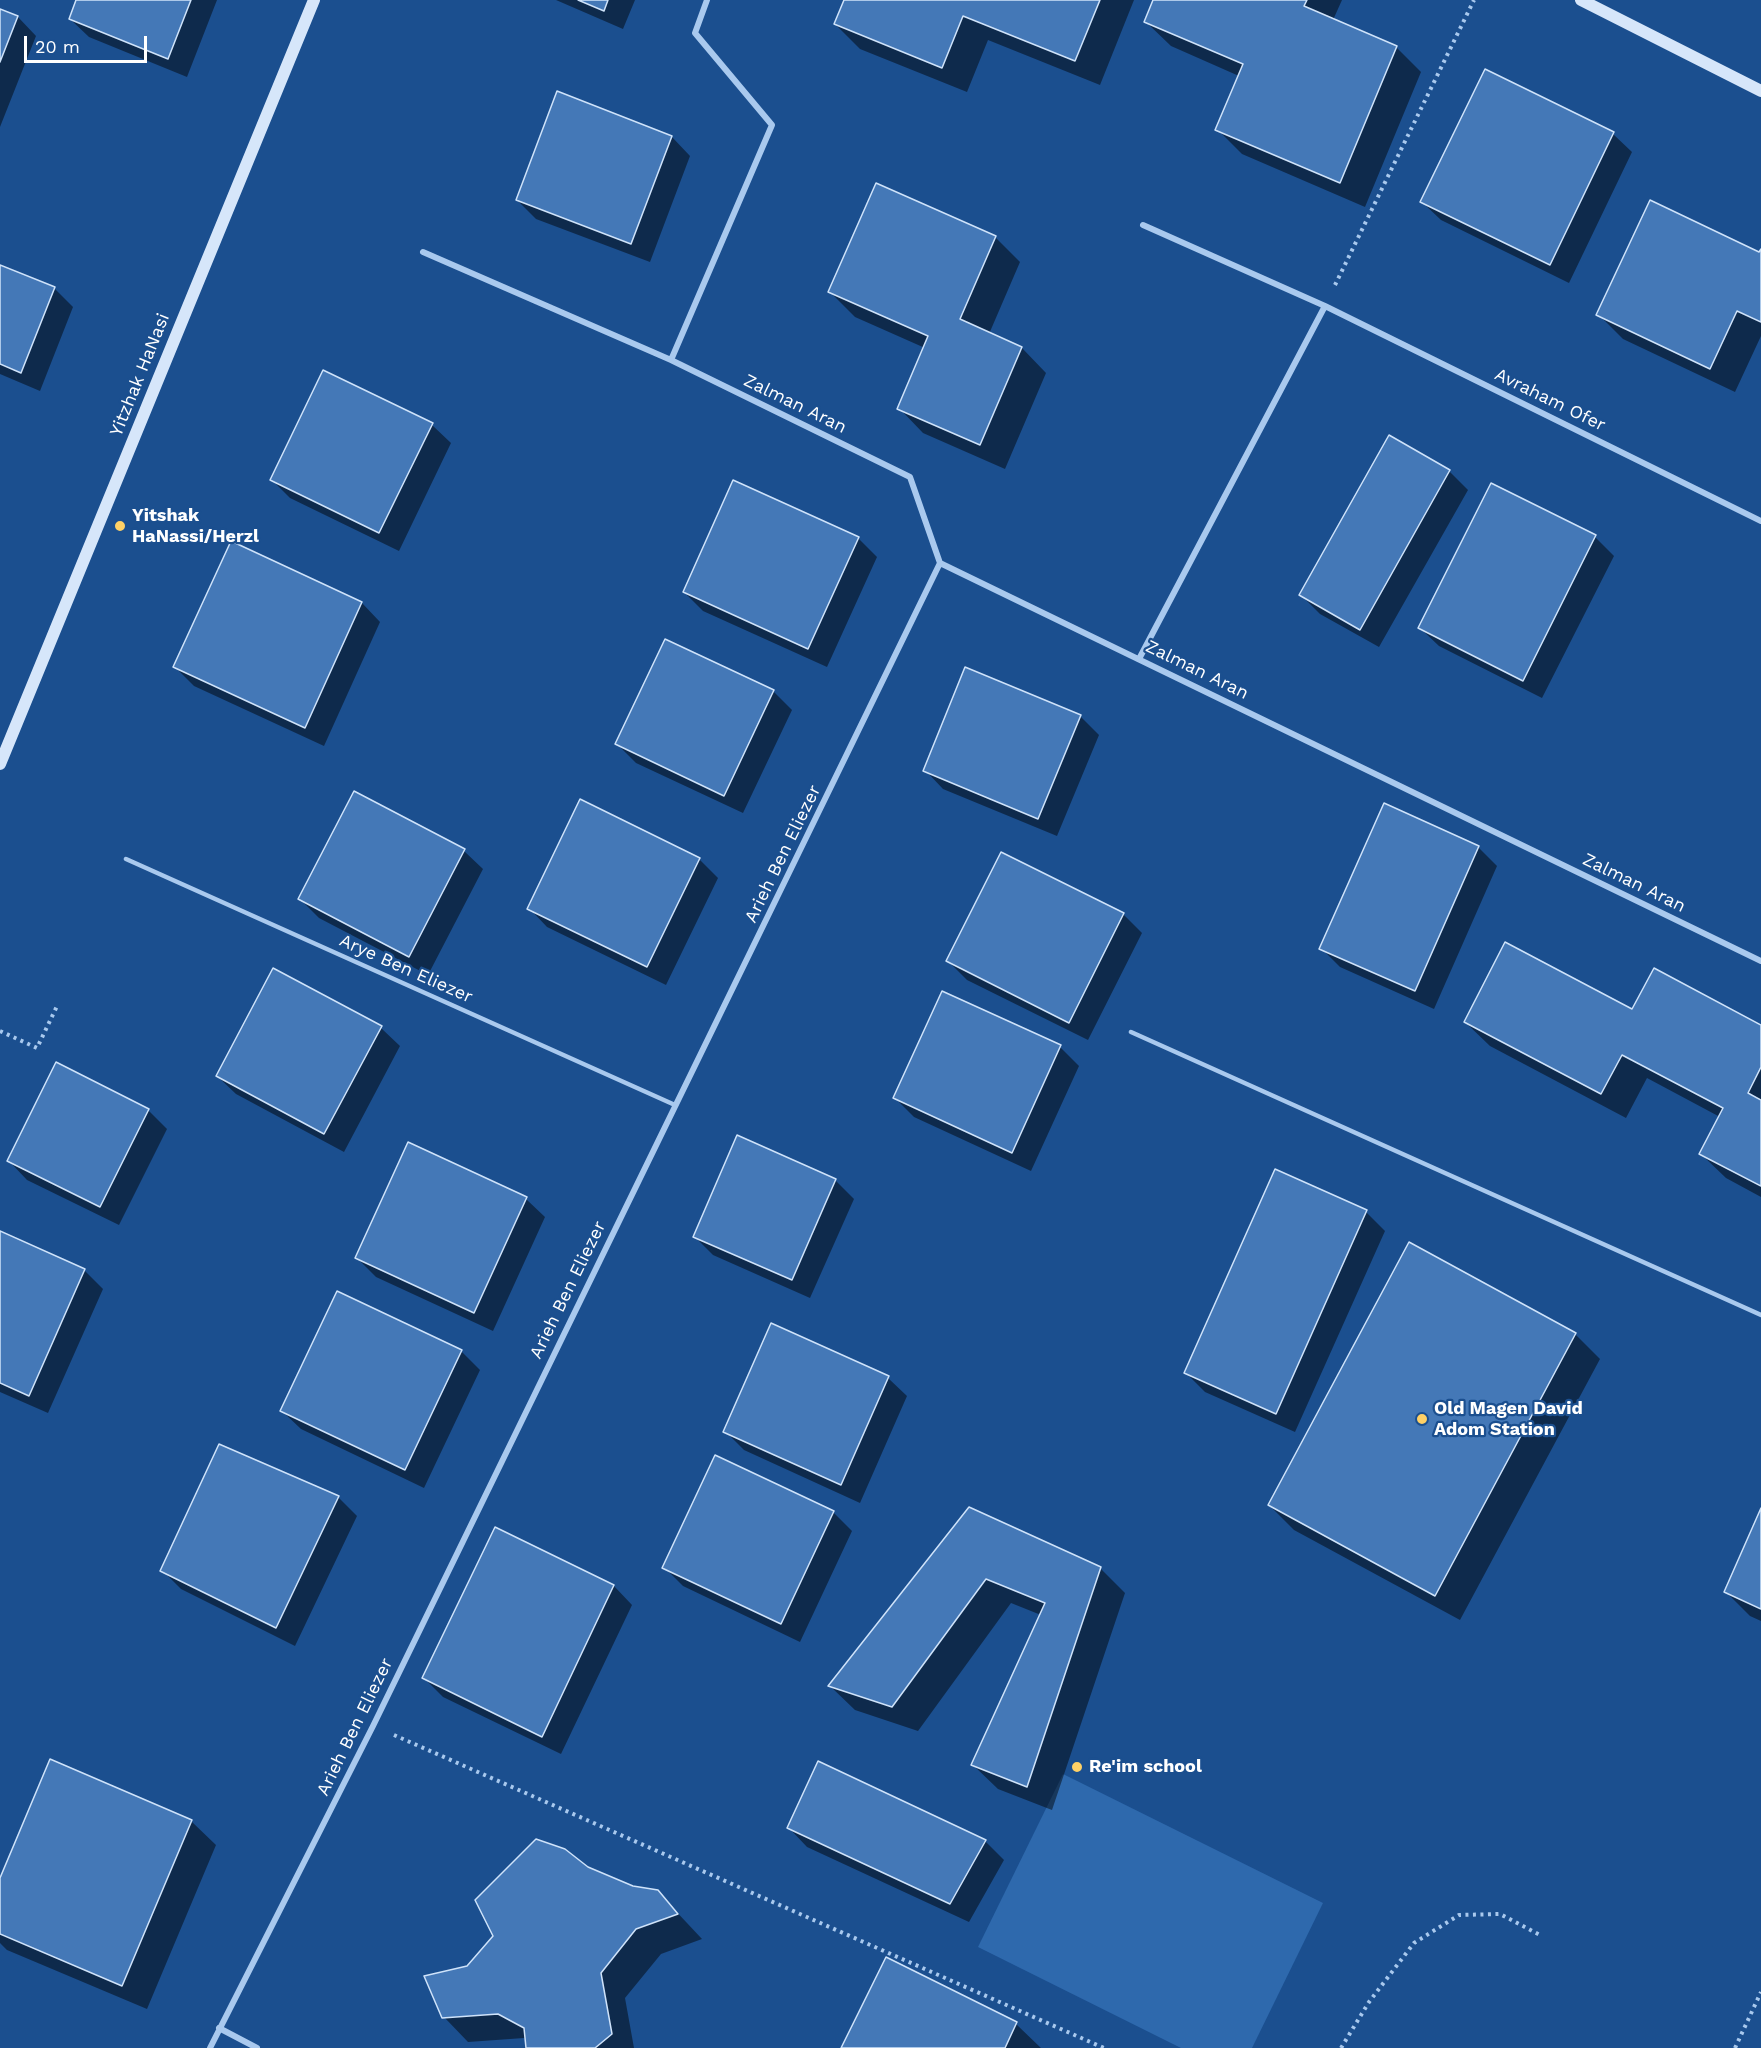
<!DOCTYPE html>
<html>
<head>
<meta charset="utf-8">
<style>
  body { margin:0 }
  #map { position:relative; width:1761px; height:2048px; overflow:hidden; background:#1b4f8f; font-family:"Work Sans",sans-serif }
  canvas { display:block }
  .scale { position:absolute; left:24px; top:36px; width:123px; height:27px; box-sizing:border-box; border:3px solid #fff; border-top:0; padding-left:8px; font-size:18px; line-height:21px; white-space:nowrap; color:#fff; -webkit-text-stroke:4px #1b4f8f; paint-order:stroke }
</style>
</head>
<body>
<div id="map">
<canvas width="1761" height="2048"></canvas>
<div class="scale">20 m</div>
</div>
<script>
const context = document.querySelector('canvas').getContext('2d');
context.lineJoin = 'round';
function paint(path, color) {
  context.fillStyle = color;
  context.fill(path, 'evenodd');
}
function poly(rows) {
  const path = new Path2D();
  for (const r of rows) {
    path.moveTo(r[0], r[1]);
    for (let i = 2; i < r.length; i += 2) path.lineTo(r[i], r[i + 1]);
  }
  return path;
}
function trace(path, color, width, dash) {
  context.strokeStyle = color;
  context.lineWidth = width;
  context.lineCap = dash ? 'butt' : 'round';
  context.setLineDash(dash || []);
  context.stroke(path);
}
function label(font, color, halo, rows, align = 'center') {
  context.font = font + ' "Work Sans",sans-serif';
  context.lineWidth = 4.5;
  context.setLineDash([]);
  context.textBaseline = 'middle';
  context.strokeStyle = halo;
  context.fillStyle = color;
  for (const [text, x, y, turn = 0] of rows) {
    context.save();
    context.translate(x, y);
    context.rotate((+turn || 0) * Math.PI / 180);
    context.textAlign = isNaN(turn) ? turn : align;
    if (halo) context.strokeText(text, 0, 0);
    context.fillText(text, 0, 0);
    context.restore();
  }
}
const green = poly([
  [1063,1774,1323,1903,1252,2048,1181,2048,978,1947]
]);
const shadow = poly([
  [78,0,217,0,187,77,89,37,70,19],
  [556,0,635,0,623,29],
  [845,0,1134,0,1100,85,988,40,967,92,860,49,835,24],
  [1155,0,1342,0,1333,20,1397,48,1421,72,1365,207,1242,154,1217,129,1239,76,1171,46,1146,22],
  [0,10,18,17,36,36,0,127],
  [1485,71,1613,134,1632,152,1569,283,1441,220,1422,202],
  [672,137,690,156,650,262,536,219,517,200],
  [995,237,1020,262,989,334,1022,348,1046,373,1005,469,923,433,899,408,925,348,855,317,830,292],
  [1761,252,1761,336,1735,392,1623,339,1598,314,1760,254],
  [0,266,54,288,73,307,40,391,0,374],
  [432,425,451,443,399,551,290,498,272,480],
  [1449,471,1468,490,1379,647,1320,614,1301,595],
  [1595,537,1614,556,1542,698,1439,646,1420,628],
  [858,538,877,557,827,667,703,611,684,592],
  [232,543,362,603,380,622,324,746,194,686,175,667],
  [773,691,792,710,743,813,636,763,617,744],
  [1080,716,1099,735,1057,836,943,789,925,770],
  [355,793,464,851,483,869,428,975,319,918,300,899],
  [1478,847,1497,866,1434,1009,1340,967,1321,948],
  [699,859,718,878,666,985,547,927,529,908],
  [1123,914,1142,933,1088,1040,967,980,948,961],
  [1633,1011,1761,1026,1761,1197,1726,1178,1701,1154,1720,1117,1647,1078,1626,1118,1490,1046,1465,1022],
  [381,1028,400,1046,344,1152,236,1094,217,1076],
  [1060,1047,1079,1066,1031,1171,914,1117,895,1098],
  [148,1110,167,1129,119,1225,27,1180,9,1161],
  [835,1180,854,1199,810,1298,713,1255,694,1236],
  [526,1199,545,1217,493,1331,376,1277,357,1258],
  [1366,1212,1385,1231,1295,1432,1205,1392,1186,1373],
  [0,1232,84,1270,103,1289,48,1413,0,1392],
  [1410,1245,1575,1334,1600,1359,1460,1620,1294,1530,1269,1505],
  [772,1325,888,1378,907,1396,860,1503,744,1450,725,1431],
  [461,1351,480,1370,424,1488,301,1429,282,1411],
  [716,1457,833,1512,852,1531,800,1642,683,1586,664,1567],
  [338,1497,357,1516,295,1646,181,1589,162,1570],
  [970,1509,1100,1568,1125,1593,1052,1810,998,1789,973,1765,1041,1615,1011,1603,918,1731,855,1710,830,1686],
  [1761,1511,1761,1621,1750,1616,1726,1592],
  [495,1529,614,1586,632,1605,561,1754,443,1697,424,1678],
  [191,1821,216,1845,147,2009,7,1950,0,1943,0,1882],
  [789,1828,985,1841,1004,1860,969,1922,807,1847],
  [587,1868,632,1887,657,1891,702,1939,661,1954,625,1998,634,2048,527,2048,527,2040,524,2038,468,2042,444,2017,467,1968],
  [1016,2024,1041,2048,842,2048]
]);
const building = poly([
  [76,0,191,0,168,59,69,19,76,0],
  [578,0,608,0,604,11,578,0],
  [844,0,1100,0,1075,61,963,16,942,68,834,24,844,0],
  [1153,0,1307,0,1304,6,1397,46,1340,183,1215,130,1243,64,1144,22,1153,0],
  [0,9,18,16,0,62,0,9],
  [1485,69,1614,132,1550,265,1420,202,1485,69],
  [557,91,672,136,631,244,516,200,557,91],
  [876,183,996,236,960,319,1022,347,980,445,897,409,928,336,828,292,876,183],
  [1650,200,1759,252,1761,249,1761,322,1737,311,1710,369,1596,315,1650,200],
  [0,265,55,287,21,373,0,364,0,265],
  [323,370,433,423,379,533,270,480,323,370],
  [1389,435,1450,470,1360,630,1299,595,1389,435],
  [733,480,859,537,808,649,683,592,733,480],
  [1491,483,1596,535,1523,681,1418,628,1491,483],
  [231,541,362,602,305,728,173,667,231,541],
  [665,639,774,690,724,796,615,744,665,639],
  [965,667,1081,715,1038,819,923,771,965,667],
  [354,791,465,849,409,957,298,899,354,791],
  [580,799,700,858,647,967,527,909,580,799],
  [1384,803,1479,846,1415,991,1319,949,1384,803],
  [1001,852,1124,913,1069,1023,946,961,1001,852],
  [1505,942,1632,1009,1654,968,1761,1025,1761,1067,1748,1093,1761,1100,1761,1186,1699,1154,1723,1108,1622,1055,1601,1094,1464,1022,1505,942],
  [273,968,382,1026,324,1134,216,1076,273,968],
  [942,991,1061,1045,1012,1153,893,1098,942,991],
  [56,1062,149,1109,100,1207,7,1161,56,1062],
  [737,1135,836,1179,792,1280,693,1237,737,1135],
  [408,1142,527,1197,474,1313,355,1258,408,1142],
  [1275,1169,1367,1210,1276,1414,1184,1373,1275,1169],
  [0,1231,85,1269,29,1396,0,1383,0,1231],
  [1409,1242,1576,1333,1435,1596,1268,1505,1409,1242],
  [337,1291,462,1350,405,1470,280,1411,337,1291],
  [771,1323,889,1376,841,1485,723,1432,771,1323],
  [219,1444,339,1496,276,1628,160,1571,219,1444],
  [715,1455,834,1511,781,1624,662,1568,715,1455],
  [969,1507,1101,1567,1027,1787,971,1765,1045,1603,986,1579,892,1707,828,1686,969,1507],
  [1761,1508,1761,1609,1724,1592,1761,1508],
  [495,1527,614,1585,542,1737,422,1678,495,1527],
  [50,1759,192,1820,122,1986,0,1934,0,1878,50,1759],
  [818,1761,986,1840,950,1904,787,1828,818,1761],
  [536,1839,565,1849,588,1867,633,1886,658,1890,678,1914,636,1929,601,1973,612,2034,595,2048,526,2048,524,2028,498,2014,442,2018,424,1976,467,1966,493,1936,475,1900,536,1839],
  [886,1957,1017,2022,1005,2048,841,2048,886,1957]
]);
const path = poly([
  [1335,285,1474,0],
  [0,1031,37,1048,57,1006],
  [394,1735,1104,2048],
  [1341,2048,1369,2002,1414,1943,1459,1915,1500,1914,1540,1935],
  [1735,2048,1761,1992]
]);
const service = poly([
  [126,859,675,1105],
  [1131,1032,1761,1315]
]);
const minor = poly([
  [707,0,695,33,772,125,671,360,910,477,940,563,1761,961],
  [1143,225,1325,306,1761,521],
  [423,252,671,360],
  [1139,659,1325,306],
  [219,2028,257,2048],
  [210,2048,373,1726,940,563]
]);
const secondary = poly([
  [1581,0,1761,91],
  [0,764,314,0]
]);
const markers = [
  [120,526,6,"#ffd166"],
  [1422,1419,6,"#ffd166"],
  [1077,1767,6,"#ffd166"]
];
const streetNames = [
  ["Yitzhak HaNasi",140,375,-68],
  ["Avraham Ofer",1550,400,26],
  ["Zalman Aran",795,404,26],
  ["Zalman Aran",1197,670,26],
  ["Arieh Ben Eliezer",783,854,-64],
  ["Zalman Aran",1634,883,26],
  ["Arye Ben Eliezer",406,969,24],
  ["Arieh Ben Eliezer",568,1290,-64],
  ["Arieh Ben Eliezer",355,1727,-64]
];
const poiNames = [
  ["Yitshak",132,516],
  ["HaNassi/Herzl",132,537],
  ["Old Magen David",1434,1409],
  ["Adom Station",1434,1430],
  ["Re'im school",1089,1767]
];
paint(green, '#2e69ad');
paint(shadow, '#0007');
paint(building, '#4478b7');
trace(building, '#cfe3fa', 1.5);
trace(path, '#a9c9ee', 4, [3, 4.5]);
trace(service, '#a9c9ee', 4.5);
trace(minor, '#a9c9ee', 6);
trace(secondary, '#d6e6fa', 12);
for (const [x, y, r, color] of markers) {
  const dot = new Path2D();
  dot.arc(x, y, r, 0, 2 * Math.PI);
  context.fillStyle = color;
  context.fill(dot);
  trace(dot, '#1b4f8f', 2);
}
label('18px', '#fff', '#1b4f8f', streetNames);
label('bold 18px', '#fff', '#1b4f8f', poiNames, 'left');
</script>
</body>
</html>
